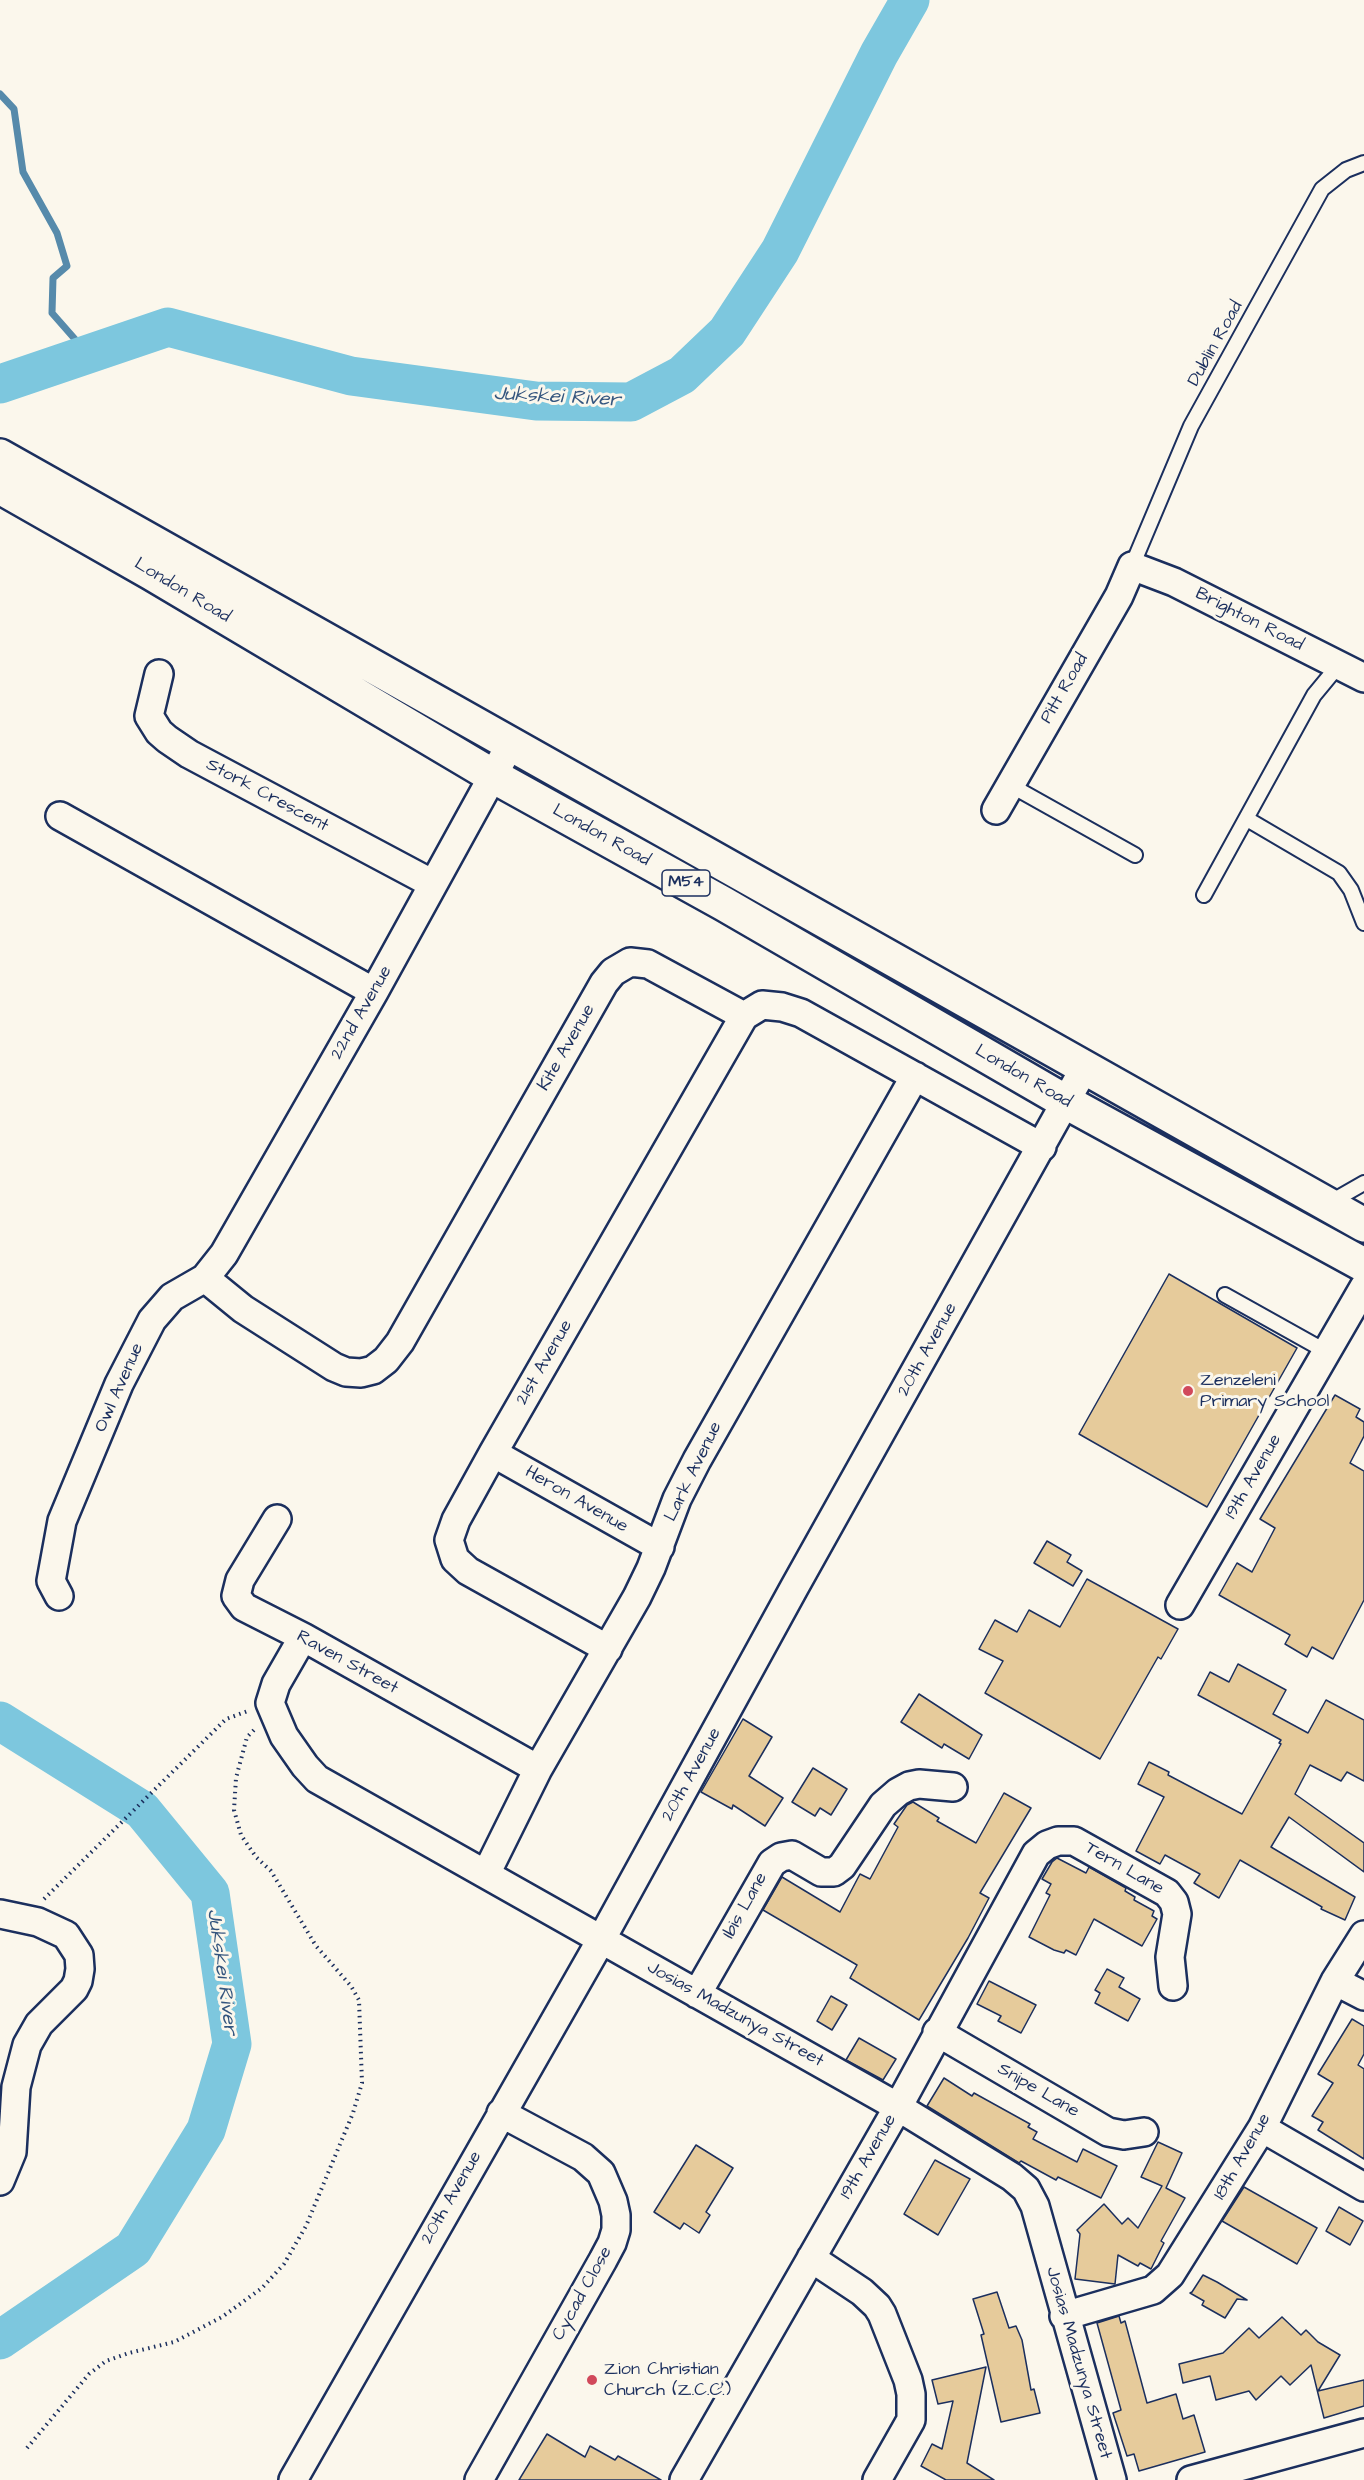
<!DOCTYPE html>
<html>
<head>
<meta charset="utf-8">
<style>
  body { margin:0 }
  canvas { display:block; background:#fbf7ec }
</style>
</head>
<body>
<canvas width="1364" height="2480"></canvas>
<script>
const context = document.querySelector('canvas').getContext('2d');
context.lineJoin = 'round';
function poly(rows) {
  const path = new Path2D();
  for (const r of rows) {
    path.moveTo(r[0], r[1]);
    for (let i = 2; i < r.length; i += 2) path.lineTo(r[i], r[i + 1]);
  }
  return path;
}
function trace(path, color, width, dash) {
  context.strokeStyle = color;
  context.lineWidth = width;
  context.lineCap = dash ? 'butt' : 'round';
  context.setLineDash(dash || []);
  context.stroke(path);
}
function paint(path, color) {
  context.fillStyle = color;
  context.fill(path, 'evenodd');
}
function label(font, color, halo, rows, align = 'center') {
  context.font = font + ' "Architects Daughter",sans-serif';
  context.lineWidth = 6;
  context.setLineDash([]);
  context.textBaseline = 'middle';
  context.strokeStyle = halo;
  context.fillStyle = color;
  for (const [text, x, y, turn = 0] of rows) {
    context.save();
    context.translate(x, y);
    context.rotate((+turn || 0) * Math.PI / 180);
    context.textAlign = isNaN(turn) ? turn : align;
    if (halo) context.strokeText(text, 0, 0);
    context.fillText(text, 0, 0);
    context.restore();
  }
}
const stream = poly([
  [0,94,14,109,23,172,57,233,67,266,53,278,52,313,88,354]
]);
const river = poly([
  [0,384,168,327,351,376,536,401,631,402,682,375,727,332,780,251,879,54,910,0],
  [0,1721,142,1810,210,1893,232,2044,206,2130,133,2249,0,2340]
]);
const building = poly([
  [1169,1274,1297,1348,1207,1507,1079,1434,1169,1274],
  [1335,1395,1360,1409,1356,1417,1364,1422,1364,1436,1350,1463,1364,1471,1364,1600,1333,1659,1312,1647,1307,1657,1285,1644,1290,1635,1219,1595,1237,1563,1252,1572,1275,1528,1260,1519,1335,1395],
  [1047,1541,1071,1555,1067,1562,1082,1571,1073,1586,1034,1563,1047,1541],
  [1087,1579,1178,1629,1161,1659,1158,1657,1100,1759,985,1693,1003,1661,979,1649,995,1620,1017,1632,1029,1610,1060,1627,1087,1579],
  [1238,1664,1286,1690,1273,1714,1308,1733,1326,1700,1364,1720,1364,1781,1347,1772,1341,1781,1310,1765,1295,1794,1364,1843,1364,1872,1289,1817,1271,1847,1355,1897,1345,1920,1321,1909,1322,1907,1240,1860,1219,1898,1194,1883,1200,1874,1165,1855,1160,1864,1136,1851,1164,1797,1138,1784,1149,1762,1169,1772,1168,1775,1242,1814,1281,1744,1279,1743,1281,1740,1198,1695,1210,1672,1229,1682,1238,1664],
  [919,1694,982,1735,969,1759,944,1744,942,1748,901,1722,919,1694],
  [743,1719,772,1737,749,1776,783,1798,765,1826,733,1805,732,1809,701,1792,743,1719],
  [813,1768,847,1789,831,1815,820,1808,815,1816,792,1802,813,1768],
  [1004,1793,1031,1808,980,1893,989,1898,968,1938,919,2020,850,1978,857,1965,763,1910,782,1877,840,1912,860,1874,870,1879,898,1827,894,1824,907,1805,913,1802,939,1818,937,1821,976,1843,1004,1793],
  [1057,1858,1086,1873,1089,1867,1126,1888,1125,1891,1135,1897,1134,1900,1154,1911,1152,1916,1157,1919,1142,1946,1094,1919,1076,1955,1066,1950,1064,1953,1054,1950,1029,1937,1050,1895,1046,1893,1051,1884,1042,1879,1052,1862,1057,1858],
  [1107,1969,1124,1978,1119,1987,1140,1999,1128,2021,1095,2003,1100,1993,1095,1990,1107,1969],
  [989,1981,1036,2005,1021,2033,998,2021,1001,2016,977,2004,989,1981],
  [831,1996,847,2005,832,2030,817,2021,831,1996],
  [1352,2019,1364,2026,1364,2054,1358,2065,1364,2069,1364,2159,1318,2130,1323,2122,1312,2116,1333,2083,1318,2074,1352,2019],
  [859,2038,896,2059,883,2080,846,2060,859,2038],
  [944,2078,972,2096,974,2093,1030,2124,1028,2127,1037,2132,1033,2139,1077,2162,1083,2149,1117,2166,1101,2198,1058,2177,1056,2180,1021,2161,1019,2163,927,2106,944,2078],
  [1158,2142,1182,2153,1166,2188,1185,2198,1161,2241,1164,2243,1151,2269,1140,2263,1138,2266,1118,2255,1115,2284,1075,2279,1080,2234,1077,2230,1104,2204,1122,2224,1128,2218,1138,2228,1162,2186,1141,2177,1158,2142],
  [696,2145,733,2168,706,2212,710,2215,699,2233,684,2223,680,2229,654,2212,696,2145],
  [935,2160,970,2179,938,2235,904,2214,935,2160],
  [1244,2187,1317,2228,1297,2264,1222,2221,1244,2187],
  [1339,2207,1363,2221,1350,2245,1326,2231,1339,2207],
  [1203,2275,1217,2282,1247,2300,1237,2299,1225,2318,1202,2305,1204,2301,1190,2293,1192,2292,1203,2275],
  [997,2292,1009,2328,1016,2326,1022,2340,1031,2390,1034,2389,1040,2413,1001,2422,981,2335,984,2334,973,2299,997,2292],
  [1119,2316,1121,2323,1125,2321,1147,2403,1176,2394,1183,2419,1194,2415,1205,2452,1139,2471,1134,2454,1127,2456,1113,2413,1121,2410,1097,2323,1119,2316],
  [1282,2317,1301,2335,1306,2330,1318,2342,1340,2355,1318,2391,1364,2380,1364,2406,1324,2418,1311,2365,1290,2385,1281,2376,1256,2400,1249,2391,1216,2400,1210,2376,1183,2383,1179,2364,1223,2353,1249,2328,1259,2338,1282,2317],
  [986,2367,967,2463,994,2480,946,2480,921,2466,932,2444,942,2449,953,2401,938,2404,932,2380,986,2367],
  [547,2434,585,2457,590,2446,615,2460,618,2456,661,2480,519,2480,547,2434]
]);
const path = poly([
  [44,1899,226,1719,248,1711],
  [27,2448,89,2374,106,2361,129,2353,174,2342,222,2317,262,2288,284,2264,306,2226,353,2113,362,2083,359,2000,351,1986,316,1946,271,1871,256,1857,241,1835,234,1810,236,1778,247,1737,255,1729]
]);
const lane = poly([
  [1132,566,1191,426,1322,189,1346,170,1364,163],
  [1010,785,1135,855],
  [1247,819,1339,873,1351,890,1364,923],
  [1204,895,1314,695,1338,666],
  [1329,1203,1364,1183],
  [1225,1295,1327,1352]
]);
const street = poly([
  [159,674,149,716,159,732,167,739,189,754,433,884],
  [996,810,1119,596,1132,566,1174,582,1364,678],
  [60,816,374,992],
  [205,1278,243,1309,334,1367,346,1372,361,1373,373,1370,386,1360,400,1342,604,983,613,972,630,962,648,964,744,1016,762,1005,782,1007,801,1013,1042,1147],
  [493,1453,660,1547],
  [277,1519,240,1580,236,1596,244,1607,303,1637,538,1769],
  [59,1596,51,1581,62,1521,119,1384,152,1320,172,1297,205,1278,224,1254,374,992,511,743],
  [1180,1605,1364,1287],
  [303,1637,276,1684,270,1703,284,1736,305,1766,317,1779,898,2107,1012,2177,1026,2189,1035,2206,1112,2480],
  [608,1649,468,1571,455,1559,449,1540,456,1520,493,1453,744,1016],
  [486,1874,538,1769,637,1597,651,1568,677,1499,697,1460,915,1076],
  [0,1914,38,1922,66,1935,79,1955,80,1969,78,1981,74,1989,39,2024,27,2045,16,2087,12,2152,0,2181],
  [1335,1981,1364,1996],
  [697,1994,772,1863,781,1857,792,1855,821,1872,834,1872,842,1866,883,1805,898,1792,909,1786,919,1784,953,1787],
  [937,2032,1108,2132,1124,2135,1144,2132],
  [1262,2128,1364,2187],
  [811,2258,862,2292,877,2306,882,2314,908,2380,911,2394,911,2420,877,2480],
  [1064,2316,1153,2290,1170,2275,1262,2128,1335,1981,1364,1935],
  [293,2480,601,1940,794,1588,1085,1067],
  [479,2480,603,2260,612,2243,616,2230,616,2215,613,2201,601,2173,583,2157,501,2113],
  [684,2480,898,2107,1036,1854,1047,1845,1058,1841,1074,1841,1167,1893,1174,1902,1177,1914,1170,1957,1173,1986],
  [1191,2480,1364,2433]
]);
const primary = poly([
  [0,456,1364,1225],
  [0,487,151,573,493,776,724,904,1066,1102,1364,1265]
]);
const markers = [
  [1188,1391,6,"#d1495b"],
  [592,2380,6,"#d1495b"]
];
const shields = [
  [686,883,48]
];
const shieldNames = [
  ["M54",686,883]
];
const streetNames = [
  ["Dublin Road",1216,344,-61],
  ["London Road",182,591,31],
  ["Brighton Road",1249,620,27],
  ["Pitt Road",1065,689,-60],
  ["Stork Crescent",267,796,28],
  ["London Road",601,836,29],
  ["22nd Avenue",362,1013,-60],
  ["Kite Avenue",567,1048,-60],
  ["London Road",1023,1077,30],
  ["20th Avenue",928,1350,-61],
  ["21st Avenue",545,1363,-60],
  ["Owl Avenue",120,1388,-66],
  ["Lark Avenue",694,1472,-64],
  ["19th Avenue",1254,1477,-60],
  ["Heron Avenue",576,1500,30],
  ["Raven Street",347,1663,29],
  ["20th Avenue",692,1775,-61],
  ["Tern Lane",1124,1869,30],
  ["Ibis Lane",746,1906,-61],
  ["Josias Madzunya Street",735,2015,29],
  ["Snipe Lane",1038,2091,30],
  ["19th Avenue",869,2157,-60],
  ["18th Avenue",1243,2157,-60],
  ["20th Avenue",452,2198,-60],
  ["Cycad Close",583,2294,-61],
  ["Josias Madzunya Street",1078,2363,74]
];
const poiNames = [
  ["Zenzeleni",1200,1381],
  ["Primary School",1200,1402],
  ["Zion Christian",604,2370],
  ["Church (Z.C.C.)",604,2391]
];
const waterNames = [
  ["Jukskei River",557,398,3],
  ["Jukskei River",221,1972,82]
];
trace(stream, '#568aab', 7);
trace(river, '#7dc7de', 39);
paint(building, '#e6cb9b');
trace(building, '#1b2f5e', 1.5);
trace(lane, '#1b2f5e', 18);
trace(street, '#1b2f5e', 32);
trace(primary, '#1b2f5e', 38);
trace(path, '#1b2f5e', 4, [1.5, 4.5]);
trace(lane, '#fbf7ec', 14);
trace(street, '#fbf7ec', 27);
trace(primary, '#fbf7ec', 33);
for (const [x, y, r, color] of markers) {
  const dot = new Path2D();
  dot.arc(x, y, r, 0, 2 * Math.PI);
  context.fillStyle = color;
  context.fill(dot);
  trace(dot, '#fbf7ec', 2);
}
for (const [x, y, w] of shields) {
  const box = new Path2D();
  box.roundRect(x - w / 2, y - 13, w, 26, 4.5);
  context.fillStyle = '#fbf7ec';
  context.fill(box);
  trace(box, '#1b2f5e', 1.5);
}
label('bold 16px', '#1b2f5e', null, shieldNames);
label('18px', '#1b2f5e', '#fbf7ec', streetNames);
label('18px', '#1b2f5e', '#fbf7ec', poiNames, 'left');
label('italic 20px', '#34557e', '#fbf7ec', waterNames);
</script>
</body>
</html>
